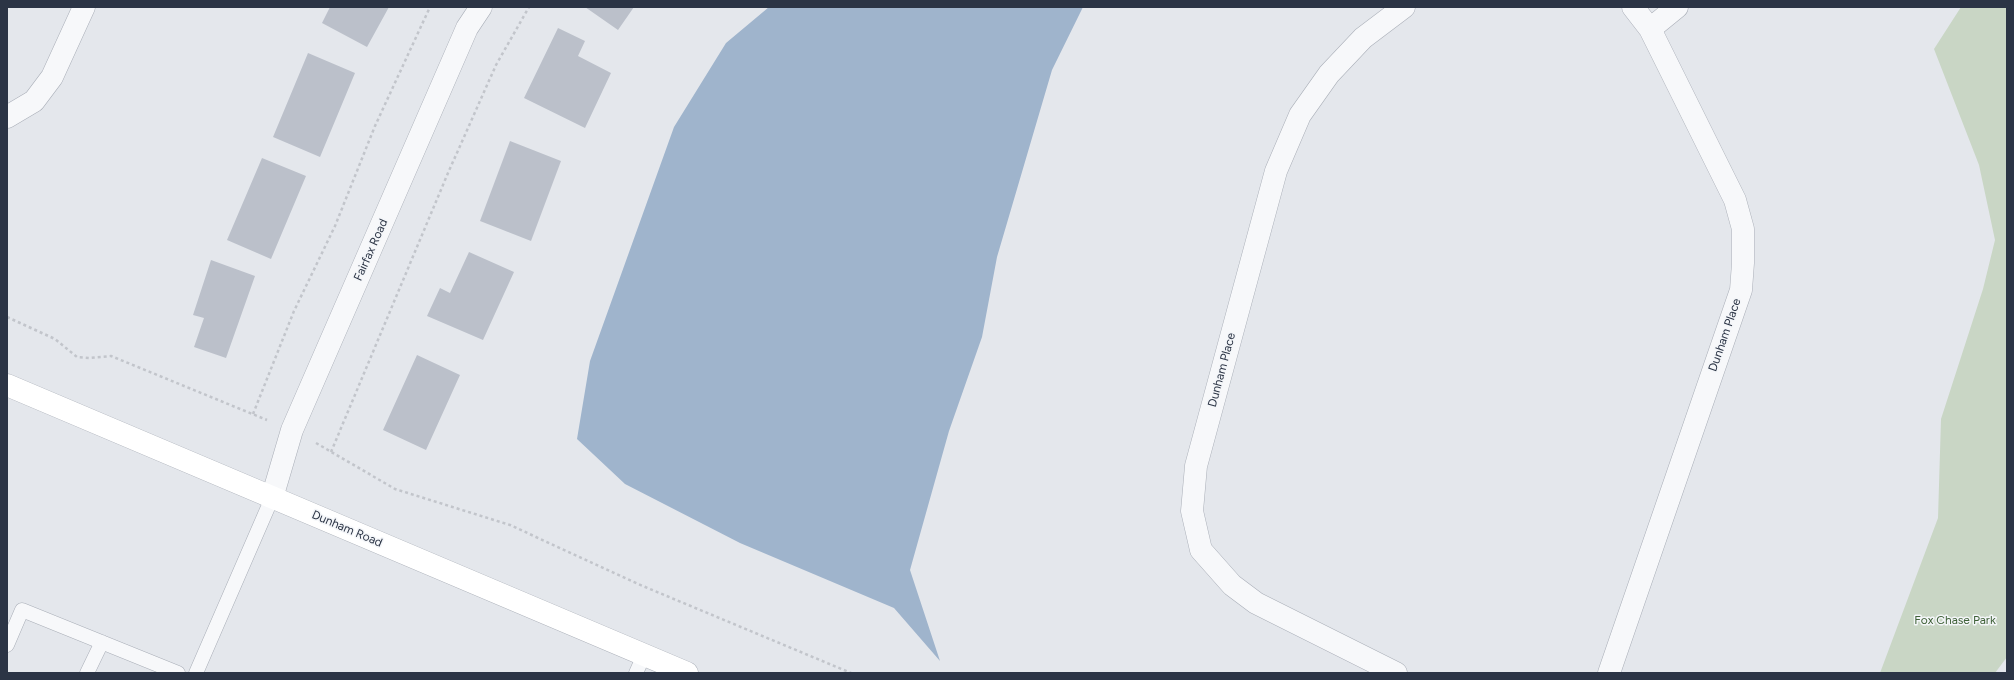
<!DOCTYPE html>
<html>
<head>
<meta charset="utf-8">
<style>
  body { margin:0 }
  #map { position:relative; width:2014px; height:680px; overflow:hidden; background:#e4e7ec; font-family:Figtree,sans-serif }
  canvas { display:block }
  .frame { position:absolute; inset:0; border:8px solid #2b3445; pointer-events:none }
</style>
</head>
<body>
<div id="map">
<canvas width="2014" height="680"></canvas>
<div class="frame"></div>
</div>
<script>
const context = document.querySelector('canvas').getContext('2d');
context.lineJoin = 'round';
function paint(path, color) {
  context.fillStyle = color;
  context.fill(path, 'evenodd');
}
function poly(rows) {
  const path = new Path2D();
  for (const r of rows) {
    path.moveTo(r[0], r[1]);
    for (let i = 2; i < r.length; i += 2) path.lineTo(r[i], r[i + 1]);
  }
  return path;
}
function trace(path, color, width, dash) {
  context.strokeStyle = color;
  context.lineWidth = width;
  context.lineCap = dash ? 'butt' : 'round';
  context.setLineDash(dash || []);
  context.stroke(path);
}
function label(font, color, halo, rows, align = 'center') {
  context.font = font + ' Figtree,sans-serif';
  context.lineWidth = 3;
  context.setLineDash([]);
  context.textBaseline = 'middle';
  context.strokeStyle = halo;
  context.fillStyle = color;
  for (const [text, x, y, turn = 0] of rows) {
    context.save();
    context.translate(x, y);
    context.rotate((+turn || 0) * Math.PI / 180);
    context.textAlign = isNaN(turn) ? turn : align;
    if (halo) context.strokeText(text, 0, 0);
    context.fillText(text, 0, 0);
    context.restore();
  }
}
const green = poly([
  [1961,7,2007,7,2007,657,1995,673,1880,673,1938,518,1941,419,1983,289,1995,240,1979,165,1934,49]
]);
const water = poly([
  [769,7,1083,7,1052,70,997,257,982,337,949,431,910,570,940,661,894,608,740,543,625,484,577,439,590,361,674,127,726,43]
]);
const building = poly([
  [330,7,389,7,367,47,322,23],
  [585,7,634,7,618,30],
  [558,28,585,41,578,56,611,73,585,128,524,98],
  [308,53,355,73,320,157,273,137],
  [510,141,561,161,531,241,480,221],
  [262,158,306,176,271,259,227,240],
  [469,252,514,272,483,340,427,316,440,288,450,293],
  [211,260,255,276,226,358,194,347,204,318,193,315],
  [417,355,460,375,426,450,383,430]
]);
const path = poly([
  [7,317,55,339,77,357,89,358,111,356,267,420],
  [253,414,294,311,335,226,375,126,430,7],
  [316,443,395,489,510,525,638,584,851,673],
  [331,452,448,173,496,65,529,7]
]);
const lane = poly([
  [7,645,22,610,178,673],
  [87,673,102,642],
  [196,673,272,498],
  [636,673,644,655]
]);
const street = poly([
  [1650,29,1677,7],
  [7,117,34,101,52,77,84,7],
  [272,498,292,430,467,28,481,7],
  [1396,673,1256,603,1232,585,1201,550,1192,511,1196,466,1276,171,1300,115,1329,74,1363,38,1404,7],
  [1609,673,1741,290,1743,263,1743,229,1735,200,1650,29,1633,7]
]);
const secondary = poly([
  [7,385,687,673]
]);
const streetNames = [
  ["Fairfax Road",371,250,-66],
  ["Dunham Place",1725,335,-71],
  ["Dunham Place",1222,370,-75],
  ["Dunham Road",347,529,23]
];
const parkNames = [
  ["Fox Chase Park",1955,620]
];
paint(green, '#c9d6c5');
paint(water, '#9fb4cc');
paint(building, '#bbc0ca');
trace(lane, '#a9aeb7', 15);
trace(street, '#a9aeb7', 23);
trace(secondary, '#a9aeb7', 23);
trace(path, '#c2c5cb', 2.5, [3, 3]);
trace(lane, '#f7f8fa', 14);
trace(street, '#f7f8fa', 22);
trace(secondary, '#fff', 22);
label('12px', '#2b3445', '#f4f6f9', streetNames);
label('12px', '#3f6138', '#f4f6f9', parkNames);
</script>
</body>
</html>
